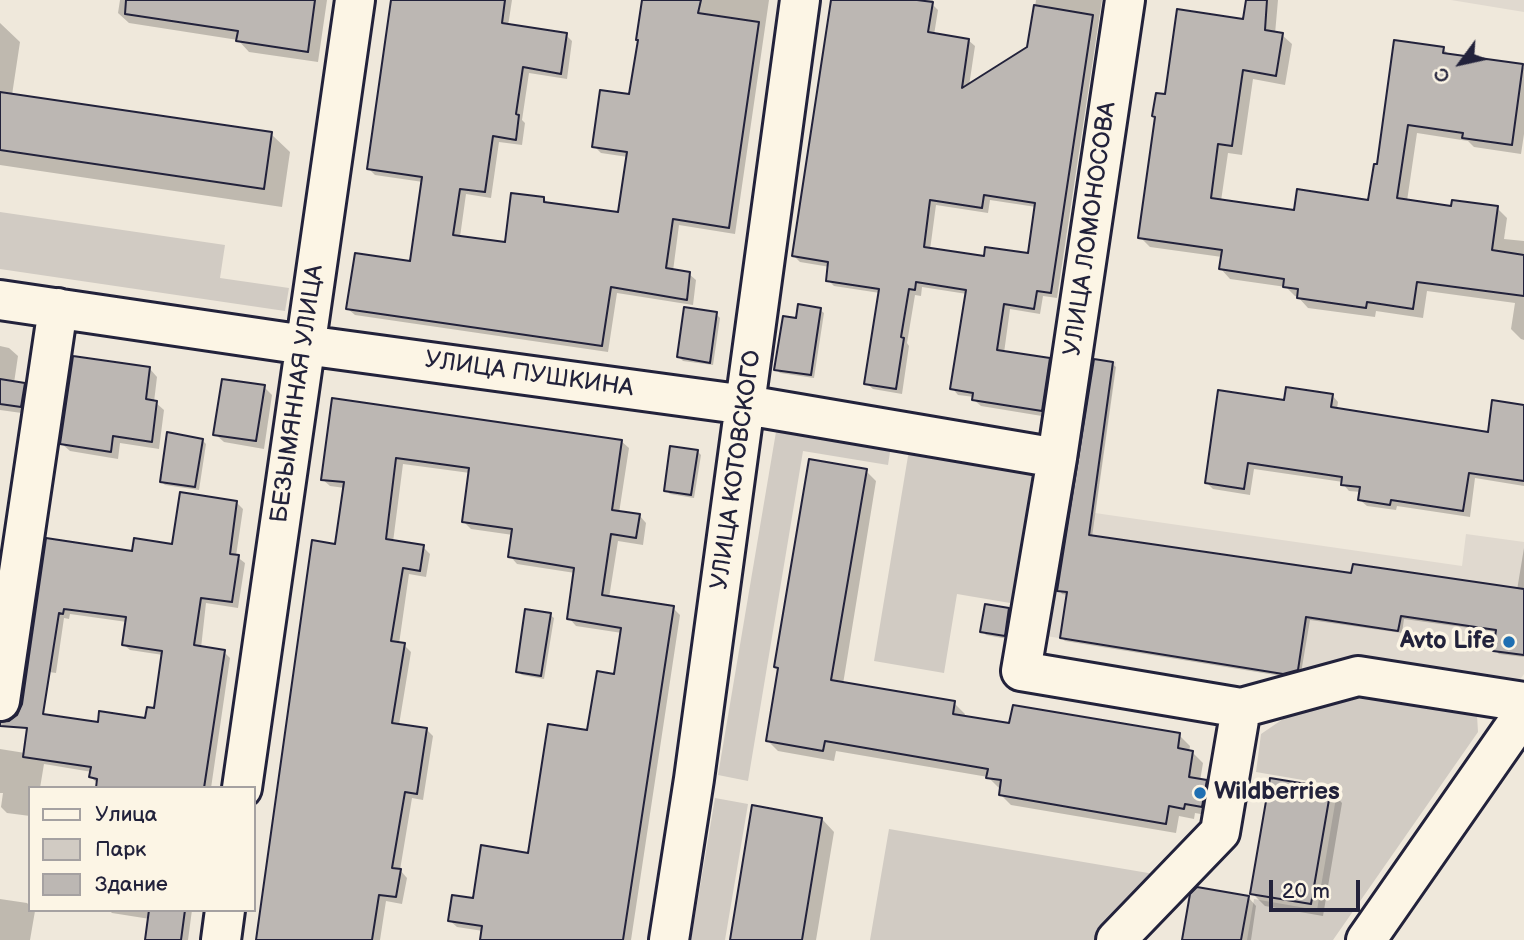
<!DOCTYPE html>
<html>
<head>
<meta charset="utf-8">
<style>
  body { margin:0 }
  #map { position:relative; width:1524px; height:940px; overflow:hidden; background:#efe8db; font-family:"Balsamiq Sans",sans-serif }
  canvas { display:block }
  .legend { position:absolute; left:28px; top:786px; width:228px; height:126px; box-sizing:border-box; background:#fcf5e5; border:2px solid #a5a1a1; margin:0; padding:9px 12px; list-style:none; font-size:21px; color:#22223b }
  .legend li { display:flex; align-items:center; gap:14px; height:35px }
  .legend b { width:35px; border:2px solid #a5a1a1 }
  .north { position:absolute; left:1426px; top:28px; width:70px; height:70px; -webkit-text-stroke:5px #fcf5e5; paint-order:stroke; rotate:237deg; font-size:19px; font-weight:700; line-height:28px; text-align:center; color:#22223b }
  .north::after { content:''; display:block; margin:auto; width:24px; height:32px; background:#22223b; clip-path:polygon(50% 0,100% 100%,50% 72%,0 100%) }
  .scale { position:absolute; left:1269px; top:880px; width:91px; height:32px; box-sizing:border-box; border:4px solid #22223b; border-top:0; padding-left:9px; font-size:21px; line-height:24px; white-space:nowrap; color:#22223b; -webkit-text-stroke:5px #fcf5e5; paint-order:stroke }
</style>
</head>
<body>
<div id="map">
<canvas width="1524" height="940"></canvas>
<ul class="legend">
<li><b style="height:9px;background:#fcf5e5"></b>Улица</li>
<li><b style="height:19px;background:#d1cbc3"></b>Парк</li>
<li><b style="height:19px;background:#bcb7b3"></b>Здание</li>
</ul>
<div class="north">С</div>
<div class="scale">20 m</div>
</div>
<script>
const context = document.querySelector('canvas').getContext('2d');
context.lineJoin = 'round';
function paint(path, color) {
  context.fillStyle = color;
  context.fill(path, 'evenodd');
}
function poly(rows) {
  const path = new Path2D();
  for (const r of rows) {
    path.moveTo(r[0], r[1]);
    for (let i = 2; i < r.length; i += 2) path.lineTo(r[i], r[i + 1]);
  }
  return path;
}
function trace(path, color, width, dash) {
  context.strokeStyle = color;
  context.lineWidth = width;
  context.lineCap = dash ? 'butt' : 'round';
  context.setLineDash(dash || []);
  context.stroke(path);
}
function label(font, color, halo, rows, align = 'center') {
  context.font = font + ' "Balsamiq Sans",sans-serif';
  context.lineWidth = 7;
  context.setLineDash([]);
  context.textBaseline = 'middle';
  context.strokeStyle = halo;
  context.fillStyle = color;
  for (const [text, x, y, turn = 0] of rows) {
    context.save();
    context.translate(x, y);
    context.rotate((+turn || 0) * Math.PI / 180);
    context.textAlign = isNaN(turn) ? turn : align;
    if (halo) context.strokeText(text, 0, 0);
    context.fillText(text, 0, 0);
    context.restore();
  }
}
const built = poly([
  [1451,0,1524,0,1524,12],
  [1079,357,1116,362,1095,513,1462,566,1466,534,1524,542,1524,674,1499,709,1040,635]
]);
const green = poly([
  [0,212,225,245,220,278,289,288,285,311,0,269],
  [778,420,892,439,888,465,803,451,748,781,718,775],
  [911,438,1046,462,1022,605,957,594,944,673,874,661],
  [1327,689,1477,715,1478,732,1333,940,1247,940,1254,899,1317,910,1338,786,1256,772,1261,734],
  [715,798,748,804,725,940,691,940],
  [889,829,1160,875,1097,940,870,940]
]);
const shadow = poly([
  [120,0,327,0,318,62,249,52,238,40,129,23,118,13],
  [393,0,512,0,508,26,566,35,572,41,567,79,529,73,522,120,525,123,522,145,499,142,491,198,466,194,460,237,506,244,544,199,549,204,619,214,628,157,601,153,594,146,631,96,643,0,769,0,735,234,679,225,673,271,689,274,696,280,693,305,617,293,608,352,355,315,348,309,411,263,423,182,375,175,368,168],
  [833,0,933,0,932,4,938,10,934,35,968,40,975,46,969,86,1029,48,1036,0,1102,0,1057,298,1043,296,1040,314,1010,309,1004,353,1049,360,1055,366,1048,417,981,406,974,400,975,397,958,395,952,388,967,294,922,287,921,296,915,295,907,343,909,346,902,394,873,389,866,383,880,293,834,286,828,280,830,267,800,262,794,256],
  [990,200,1036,207,1029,255,985,258,930,250,936,205,988,213],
  [1248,0,1278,0,1275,34,1282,35,1292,44,1285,85,1253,79,1242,155,1228,153,1221,201,1295,212,1370,202,1378,166,1443,49,1450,55,1522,66,1524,68,1524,134,1521,154,1474,147,1468,141,1417,133,1407,201,1453,208,1497,208,1507,218,1504,239,1524,241,1524,340,1521,339,1511,329,1515,303,1427,291,1423,318,1376,311,1375,317,1308,308,1298,297,1295,296,1286,287,1230,279,1221,269,1222,257,1150,247,1140,237,1166,96,1244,20],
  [0,23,20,42,12,95,271,134,290,152,282,207,0,165],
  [820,310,824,313,814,378,780,373,776,369,797,320],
  [716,314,720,318,713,365,683,361,679,357],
  [0,346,9,348,18,356,14,383,24,385,32,393,29,414,0,410],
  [1112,364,1116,367,1092,537,1353,575,1517,590,1524,548,1524,657,1499,654,1495,650,1498,632,1404,619,1402,633,1310,620,1301,673,1288,677,1065,641,1062,638,1068,595,1062,594,1059,590],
  [150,369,157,377,154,402,156,403,164,410,159,449,120,443,118,459,70,451,62,444],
  [264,387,272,395,264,449,224,442,215,434],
  [1332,395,1338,402,1337,409,1489,434,1524,406,1524,486,1475,478,1470,517,1397,506,1396,510,1367,506,1360,500,1361,492,1349,491,1343,484,1343,482,1254,469,1250,495,1213,489,1207,483,1285,402],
  [333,400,621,441,629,448,619,513,639,515,646,523,643,545,618,541,609,598,673,608,680,615,631,940,482,940,483,931,457,927,449,920,530,855,616,676,622,633,576,626,569,618,575,573,517,564,510,556,513,535,471,529,464,522,470,473,403,464,393,542,423,547,430,554,426,577,409,574,399,644,404,645,411,652,399,725,426,729,433,736,423,800,412,798,400,870,407,878,402,904,386,901,380,940,257,940,337,546,345,488,330,486,322,479],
  [202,440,206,444,199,490,165,485,162,482],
  [697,451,701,455,694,498,670,494,666,490],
  [866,471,876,481,843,684,954,703,965,714,964,718,1011,725,1179,735,1190,746,1189,752,1193,753,1203,763,1200,781,1206,782,1216,793,1212,816,1195,813,1194,819,1179,816,1176,833,1011,805,1000,794,1002,788,999,788,988,777,836,751,834,761,778,751,767,740,779,670,776,667],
  [237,503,243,509,236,556,245,563,238,608,206,603,201,648,224,652,230,658,211,788,98,788,98,784,91,777,92,772,44,764,40,788,30,788,30,816,7,813,1,807,3,793,0,793,0,749,25,753,99,724,147,720,155,710,163,655,130,650,123,644,127,622,70,614,69,619,64,618,56,673,36,670,48,540,134,553,174,546],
  [1009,610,1012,614,1008,639,986,635,982,631],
  [550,615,554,618,544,679,522,675,518,672],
  [1330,790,1342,803,1323,916,1265,906,1252,893],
  [822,819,834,832,816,940,732,940],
  [1248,897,1256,906,1251,940,1184,940],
  [0,899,27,903,30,906,30,910,35,911,30,940,0,940],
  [109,910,192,910,188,940,148,940,150,919,112,913]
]);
const building = poly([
  [126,0,315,0,308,52,236,41,238,31,125,14,126,0],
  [391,0,505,0,502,23,567,33,561,74,523,67,516,114,519,115,516,140,493,136,485,192,460,189,453,235,505,242,511,193,544,197,544,202,618,212,627,152,592,147,600,90,629,94,638,40,636,40,642,0,701,0,698,13,759,22,729,228,673,219,666,268,690,272,687,300,611,287,602,346,346,309,355,253,410,261,422,177,367,169,391,0],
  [831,0,917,0,933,2,928,32,969,39,962,88,1027,47,1034,5,1093,15,1051,293,1037,291,1034,309,1004,304,997,350,1050,358,1042,411,972,400,973,393,950,389,966,290,916,282,915,290,909,289,901,337,904,338,896,389,864,384,879,289,826,281,828,262,792,256,831,0],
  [984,195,1035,203,1028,253,985,247,984,256,924,247,930,200,982,208,984,195],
  [1246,0,1267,0,1265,30,1283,33,1276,76,1243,70,1232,146,1218,144,1211,198,1294,210,1297,189,1368,200,1374,164,1377,164,1394,40,1444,47,1443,53,1523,64,1512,145,1462,138,1463,133,1408,125,1397,198,1451,206,1452,200,1498,206,1492,250,1524,255,1524,296,1417,282,1413,309,1367,302,1366,308,1297,298,1298,289,1283,287,1284,279,1219,269,1222,250,1138,238,1155,117,1152,116,1156,93,1165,94,1177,9,1243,19,1246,0],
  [0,92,272,132,264,189,0,150,0,92],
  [798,304,821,308,811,375,774,370,783,316,796,318,798,304],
  [684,307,717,312,710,363,677,357,684,307],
  [73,356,150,367,146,399,157,401,152,442,113,436,111,452,60,444,73,356],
  [1094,359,1113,362,1089,535,1351,573,1353,564,1524,589,1524,655,1493,651,1496,630,1401,616,1398,631,1306,617,1298,670,1283,674,1060,638,1067,592,1057,591,1094,359],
  [0,379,25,383,21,407,0,404,0,379],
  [222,379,265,385,256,441,213,435,222,379],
  [1286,387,1333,394,1331,407,1488,432,1492,400,1524,405,1524,481,1469,473,1463,511,1391,500,1390,505,1358,500,1360,487,1341,485,1342,477,1248,463,1244,489,1205,483,1218,390,1284,400,1286,387],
  [332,398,622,440,612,510,640,514,636,538,611,534,602,595,674,606,623,940,480,940,482,926,448,921,452,895,473,898,481,845,528,853,548,724,587,730,597,671,614,674,621,628,567,619,574,568,508,557,512,529,462,522,469,468,396,458,386,539,424,545,420,571,403,568,391,641,405,643,392,723,427,728,417,794,405,792,392,868,401,869,396,897,379,895,372,940,256,940,312,540,335,544,344,482,321,480,332,398],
  [167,432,203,439,195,487,160,482,167,432],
  [670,446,698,450,691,495,664,491,670,446],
  [809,459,867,469,831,680,955,701,953,714,1009,723,1013,705,1180,733,1178,748,1193,751,1189,777,1207,780,1202,807,1185,804,1184,809,1169,806,1166,824,999,795,1001,780,986,778,988,769,825,741,823,751,766,741,778,668,774,667,809,459],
  [180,492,237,501,230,554,239,555,232,602,201,598,194,645,225,650,204,788,96,788,97,779,89,777,91,767,23,757,27,728,0,726,0,722,9,721,17,715,22,704,46,538,132,551,134,538,172,544,180,492],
  [64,609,126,617,122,645,162,651,154,708,147,707,145,718,99,711,98,722,43,714,59,613,63,614,64,609],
  [985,604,1009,608,1005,636,980,632,985,604],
  [525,609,551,613,541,676,516,672,525,609],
  [1270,778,1331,788,1311,904,1250,894,1270,778],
  [752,805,822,818,802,940,730,940,752,805],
  [1197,887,1249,896,1241,940,1182,940,1190,894,1197,887],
  [149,910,185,910,181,940,145,940,149,910]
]);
const minor = poly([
  [1125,0,1057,458,1021,671,1241,708,1358,676,1524,702],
  [0,300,305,345,746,405,1057,458],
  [0,701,58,308],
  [242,788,355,0],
  [221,940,225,910],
  [669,940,694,779,800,0],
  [1116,940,1220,832,1241,708],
  [1366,940,1524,713]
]);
const markers = [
  [1509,642,7,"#1f6fb2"],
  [1200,793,7,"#1f6fb2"]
];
const streetNames = [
  ["УЛИЦА ЛОМОНОСОВА",1091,229,-82],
  ["УЛИЦА ПУШКИНА",529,375,8],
  ["БЕЗЫМЯННАЯ УЛИЦА",298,394,-82],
  ["УЛИЦА КОТОВСКОГО",737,470,-82]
];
const poiNames = [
  ["Avto Life",1495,642],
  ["Wildberries",1214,793,"left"]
];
paint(built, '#e0d9cf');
paint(green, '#d1cbc3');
paint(shadow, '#0003');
paint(building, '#bcb7b3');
trace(building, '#22223b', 2);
trace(minor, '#22223b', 44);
trace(minor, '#fcf5e5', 38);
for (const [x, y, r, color] of markers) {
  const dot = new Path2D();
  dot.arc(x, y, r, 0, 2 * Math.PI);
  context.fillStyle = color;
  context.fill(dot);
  trace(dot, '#fcf5e5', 2.5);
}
label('24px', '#22223b', '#fcf5e5', streetNames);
label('bold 24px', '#22223b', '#fcf5e5', poiNames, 'right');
</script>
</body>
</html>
